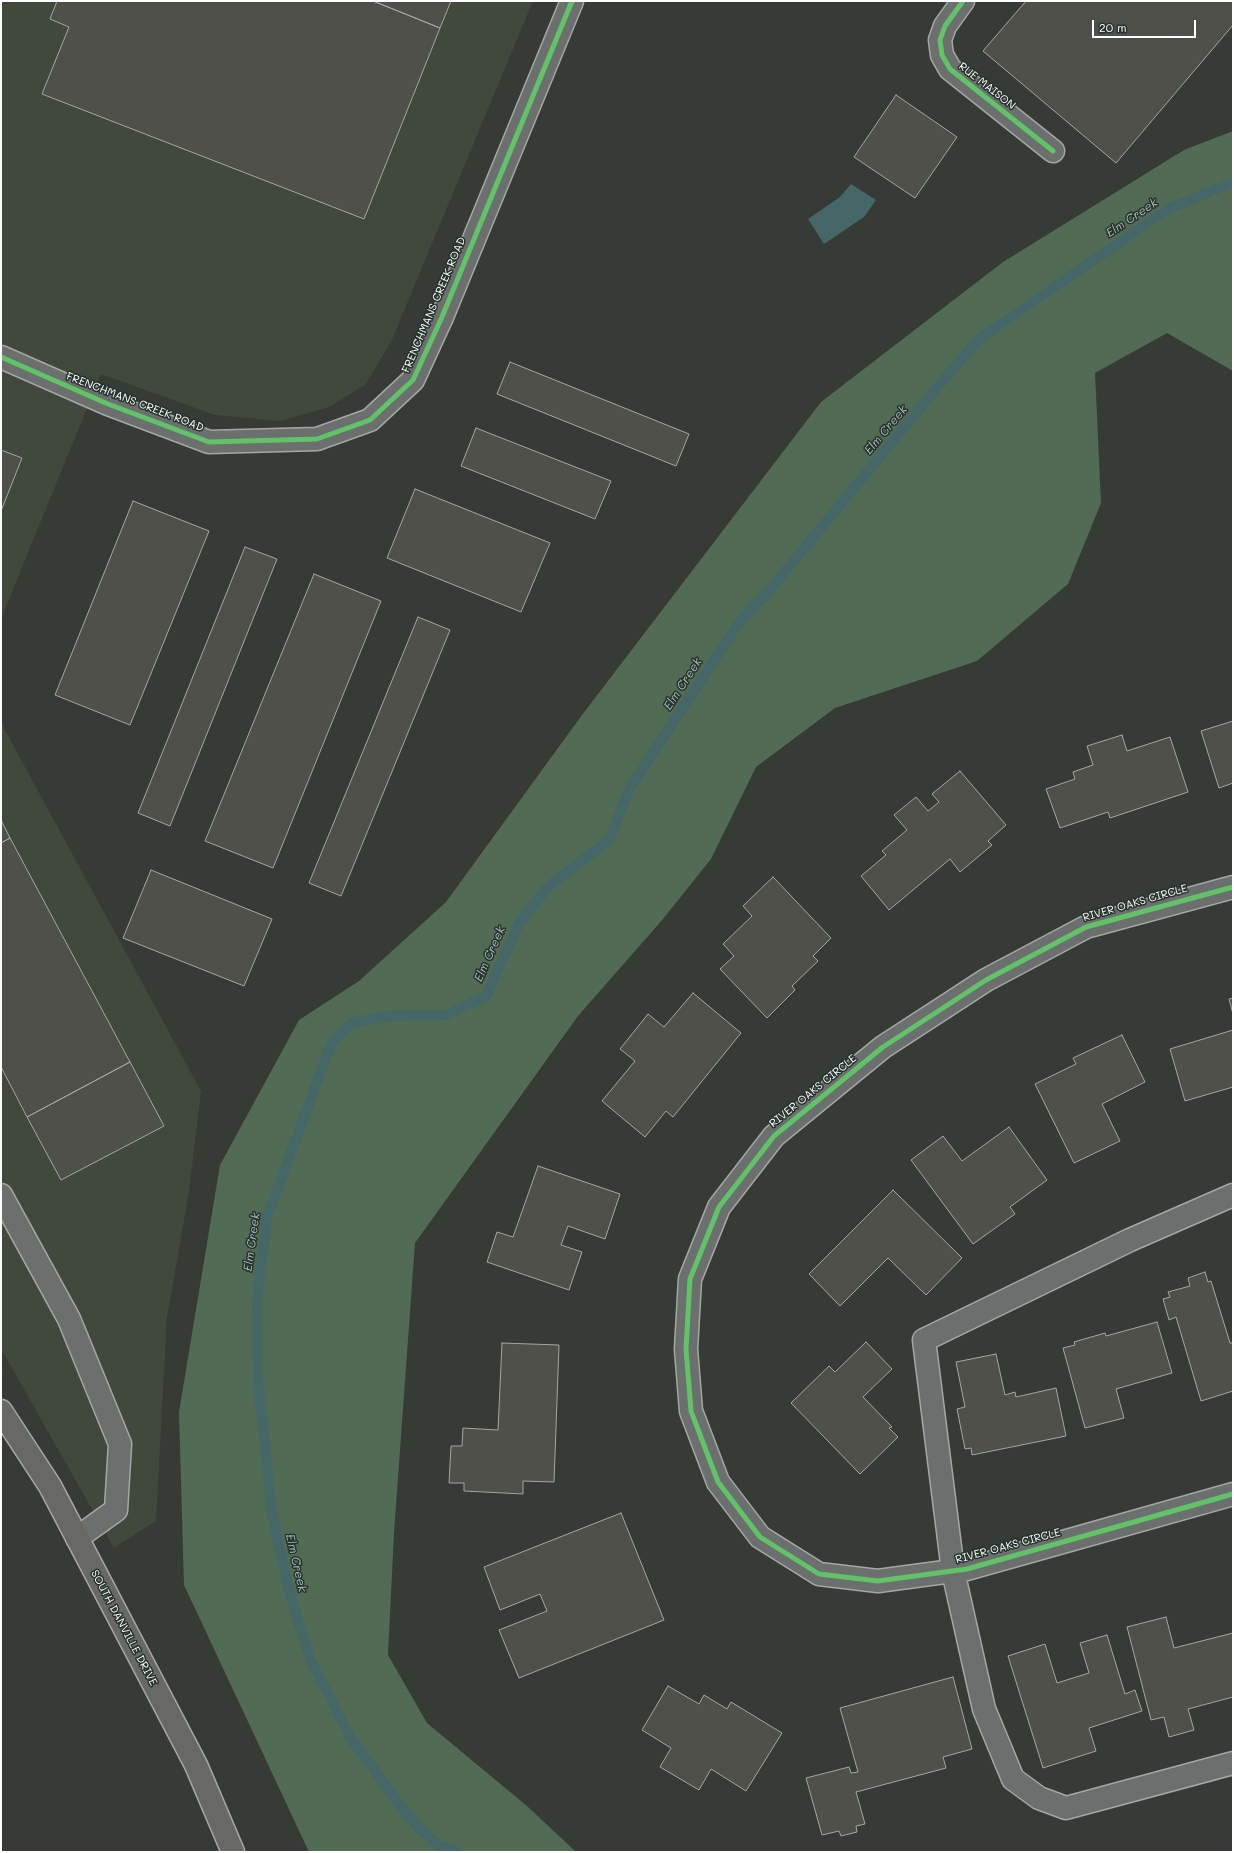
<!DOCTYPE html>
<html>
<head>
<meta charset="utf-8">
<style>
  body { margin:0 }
  #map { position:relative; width:1234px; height:1853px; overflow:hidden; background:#363b36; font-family:Mali,sans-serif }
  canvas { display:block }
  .frame { position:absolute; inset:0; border:2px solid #fff; pointer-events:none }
  .scale { position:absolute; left:1092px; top:20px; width:104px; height:18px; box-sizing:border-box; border:2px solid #fff; border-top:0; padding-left:5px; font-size:12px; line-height:14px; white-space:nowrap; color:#fff; -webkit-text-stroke:3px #26332d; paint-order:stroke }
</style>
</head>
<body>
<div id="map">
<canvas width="1234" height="1853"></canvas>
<div class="frame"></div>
<div class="scale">20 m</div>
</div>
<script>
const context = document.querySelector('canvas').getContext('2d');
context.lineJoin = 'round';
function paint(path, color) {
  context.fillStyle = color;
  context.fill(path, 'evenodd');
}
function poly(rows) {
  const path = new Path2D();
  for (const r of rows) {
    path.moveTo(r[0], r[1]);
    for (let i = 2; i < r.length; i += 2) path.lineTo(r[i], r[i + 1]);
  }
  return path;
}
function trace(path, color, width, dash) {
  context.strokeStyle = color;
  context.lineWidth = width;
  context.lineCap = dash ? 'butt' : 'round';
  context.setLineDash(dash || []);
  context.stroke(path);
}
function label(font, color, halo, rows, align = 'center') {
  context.font = font + ' Mali,sans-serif';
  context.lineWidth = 3;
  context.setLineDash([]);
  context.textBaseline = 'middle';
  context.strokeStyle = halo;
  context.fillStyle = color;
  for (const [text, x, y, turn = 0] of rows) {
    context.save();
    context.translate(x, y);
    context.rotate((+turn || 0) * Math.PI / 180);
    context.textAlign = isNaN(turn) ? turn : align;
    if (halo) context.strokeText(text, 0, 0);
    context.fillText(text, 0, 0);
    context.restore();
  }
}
const built = poly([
  [1,1,533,1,391,342,365,385,329,407,280,421,215,415,101,374,1,619],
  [1,720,5,730,201,1091,189,1192,167,1317,156,1521,114,1548,1,1349]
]);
const green = poly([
  [1233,131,1233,371,1167,333,1095,373,1101,503,1068,584,977,661,835,708,756,767,711,859,663,919,578,1016,415,1243,394,1533,388,1655,427,1723,527,1806,576,1852,309,1852,184,1585,179,1412,220,1165,299,1020,359,981,446,902,582,715,821,402,1003,262,1184,150]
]);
const water = poly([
  [851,184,876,200,864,217,824,244,808,219,840,197]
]);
const stream = poly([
  [457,1852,438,1845,419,1828,405,1812,350,1737,311,1661,290,1595,272,1514,258,1380,257,1299,267,1217,331,1044,352,1023,388,1016,447,1015,486,996,519,923,548,887,609,840,629,790,737,625,773,586,934,391,979,339,1168,209,1233,182]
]);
const building = poly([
  [57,1,373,1,440,28,364,219,42,94,69,27,50,19,57,1],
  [373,1,451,1,440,28,373,1],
  [1026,1,1233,1,1233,25,1116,163,983,51,1026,1],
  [896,95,957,137,915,198,854,157,896,95],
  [510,362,689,434,676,466,497,394,510,362],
  [476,428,611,481,595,519,461,466,476,428],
  [1,450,22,458,1,511,1,450],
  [415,489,550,543,521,612,387,558,415,489],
  [133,501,209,531,130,725,55,695,133,501],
  [245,547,277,559,170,826,138,813,245,547],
  [314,574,381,601,273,868,205,841,314,574],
  [418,617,450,630,341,896,309,883,418,617],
  [1233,721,1233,783,1219,788,1201,731,1233,721],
  [1122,735,1127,751,1170,737,1188,792,1110,818,1108,812,1060,828,1046,789,1075,779,1073,772,1093,765,1087,746,1122,735],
  [960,771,1006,825,988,841,992,845,960,872,950,859,889,910,861,876,886,855,882,851,907,830,894,815,916,797,928,811,939,802,932,794,960,771],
  [1,820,10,838,1,843,1,820],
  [10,838,130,1062,27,1117,1,1067,1,843,10,838],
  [151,870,272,919,244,986,123,938,151,870],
  [773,877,831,938,813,956,818,961,792,986,795,990,767,1018,720,969,734,956,723,944,752,916,743,906,773,877],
  [693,993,741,1033,673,1117,666,1111,645,1137,602,1101,635,1061,620,1049,648,1014,664,1027,693,993],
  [1233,998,1233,1014,1229,999,1233,998],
  [1233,1030,1233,1087,1185,1101,1170,1049,1233,1030],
  [1122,1035,1145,1082,1102,1104,1120,1141,1074,1163,1035,1084,1076,1064,1073,1058,1122,1035],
  [130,1062,164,1126,61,1180,27,1117,130,1062],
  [1009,1127,1047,1180,1010,1207,1015,1214,973,1244,911,1160,943,1136,962,1161,1009,1127],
  [538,1166,620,1194,605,1239,568,1226,561,1245,582,1252,569,1290,487,1262,497,1232,513,1237,538,1166],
  [893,1190,962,1258,926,1295,888,1258,840,1306,809,1274,893,1190],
  [1205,1272,1208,1282,1211,1281,1230,1343,1233,1343,1233,1391,1201,1401,1176,1317,1169,1320,1163,1299,1170,1297,1168,1292,1190,1286,1188,1278,1205,1272],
  [1157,1322,1172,1373,1116,1389,1124,1418,1085,1428,1063,1348,1075,1345,1074,1342,1105,1333,1106,1336,1157,1322],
  [866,1342,892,1369,863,1397,892,1427,889,1428,898,1437,860,1474,791,1403,829,1366,835,1372,866,1342],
  [502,1343,559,1345,554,1482,523,1481,523,1494,464,1491,464,1483,449,1483,451,1446,462,1446,463,1428,498,1430,502,1343],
  [996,1354,1005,1395,1015,1392,1016,1397,1056,1388,1066,1436,972,1455,971,1448,965,1449,957,1409,965,1407,956,1362,996,1354],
  [621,1513,664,1620,519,1678,499,1630,547,1611,540,1594,500,1610,484,1567,621,1513],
  [1166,1617,1174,1648,1233,1633,1233,1697,1188,1709,1194,1730,1169,1737,1164,1717,1151,1720,1127,1627,1166,1617],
  [1107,1635,1125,1694,1135,1690,1142,1711,1089,1728,1096,1751,1043,1768,1008,1656,1045,1644,1057,1683,1089,1673,1080,1643,1107,1635],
  [953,1677,972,1749,943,1757,946,1768,856,1792,865,1824,856,1826,857,1832,841,1836,839,1831,822,1835,806,1778,849,1767,851,1773,858,1772,840,1708,953,1677],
  [668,1686,699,1704,704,1695,727,1709,731,1702,782,1733,746,1791,711,1769,699,1790,660,1767,671,1748,642,1730,668,1686]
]);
const minor = poly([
  [963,1,945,26,940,40,942,55,950,69,1053,151],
  [1,357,108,404,209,442,317,439,370,420,413,380,442,317,572,1],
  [1233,887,1086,927,986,980,883,1047,774,1136,719,1207,690,1279,686,1349,691,1411,718,1482,760,1537,819,1574,878,1581,967,1569,1233,1494],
  [1,1195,69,1319,120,1444,116,1510,77,1538],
  [1233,1195,1130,1240,924,1340,953,1571,984,1709,1013,1779,1039,1798,1066,1808,1233,1763]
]);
const major = poly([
  [1,1411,50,1486,196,1765,233,1852]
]);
const cycleway = poly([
  [963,1,945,26,940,40,942,55,950,69,1053,151],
  [1,357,108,404,209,442,317,439,370,420,413,380,442,317,572,1],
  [1233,887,1086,927,986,980,883,1047,774,1136,719,1207,690,1279,686,1349,691,1411,718,1482,760,1537,819,1574,878,1581,967,1569,1233,1494]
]);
const streetNames = [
  ["RUE MAISON",987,86,38],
  ["FRENCHMANS CREEK ROAD",434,305,-67],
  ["FRENCHMANS CREEK ROAD",135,402,21],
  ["RIVER OAKS CIRCLE",1135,903,-16],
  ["RIVER OAKS CIRCLE",813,1091,-39],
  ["RIVER OAKS CIRCLE",1008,1546,-15],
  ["SOUTH DANVILLE DRIVE",124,1628,62]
];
const waterNames = [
  ["Elm Creek",1132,218,-34],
  ["Elm Creek",886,430,-50],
  ["Elm Creek",683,684,-57],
  ["Elm Creek",490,954,-66],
  ["Elm Creek",252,1242,-82],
  ["Elm Creek",296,1563,77]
];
paint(built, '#41493c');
paint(green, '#526b55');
paint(water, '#456767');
trace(stream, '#456767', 10);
paint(building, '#4e5049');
trace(building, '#a5a7a5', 1);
trace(minor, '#a5a7a5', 25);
trace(major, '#a5a7a5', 25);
trace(minor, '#6b6f6d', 22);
trace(major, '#686965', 22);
trace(cycleway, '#61c268', 5);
label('11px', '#fff', '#26332d', streetNames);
label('italic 12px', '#acbcbd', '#26332d', waterNames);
</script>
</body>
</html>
